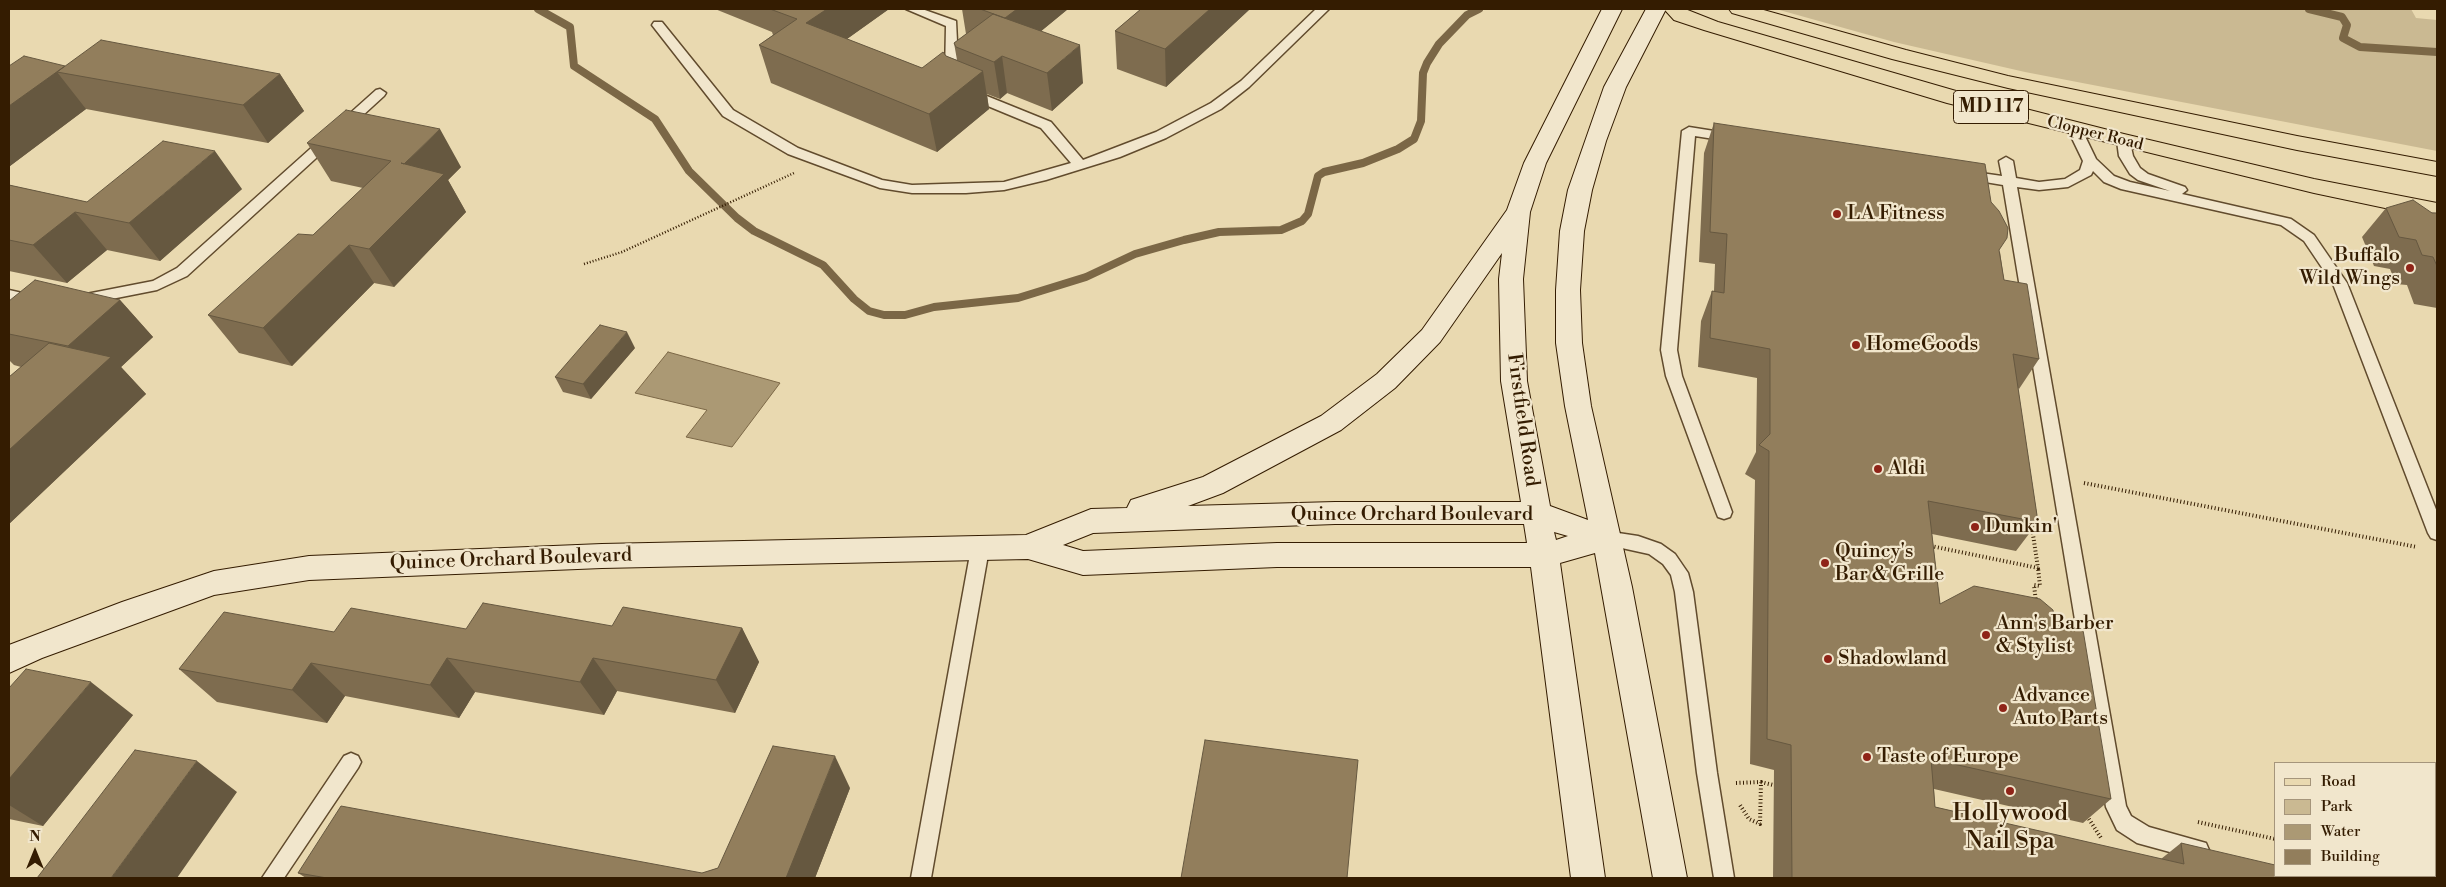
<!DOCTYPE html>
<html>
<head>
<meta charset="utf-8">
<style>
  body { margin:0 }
  #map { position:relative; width:2446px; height:887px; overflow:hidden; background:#e9d9b0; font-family:"Libre Bodoni",serif }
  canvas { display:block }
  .frame { position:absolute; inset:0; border:10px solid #341c01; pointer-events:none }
  .legend { position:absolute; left:2274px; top:762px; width:162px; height:115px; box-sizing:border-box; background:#f1e6cc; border:1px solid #a5957b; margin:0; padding:6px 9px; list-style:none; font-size:15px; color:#341c01 }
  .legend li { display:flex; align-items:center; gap:10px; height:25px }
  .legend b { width:25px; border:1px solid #a5957b }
  .north { position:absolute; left:10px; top:827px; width:50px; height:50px; -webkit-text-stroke:4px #f1e6cc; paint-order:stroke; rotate:0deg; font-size:14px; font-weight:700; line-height:20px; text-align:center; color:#341c01 }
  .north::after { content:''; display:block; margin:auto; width:18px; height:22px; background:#341c01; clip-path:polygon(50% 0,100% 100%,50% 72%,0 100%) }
</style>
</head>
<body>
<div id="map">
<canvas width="2446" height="887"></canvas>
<div class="frame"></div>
<ul class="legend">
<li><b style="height:6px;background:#e9d9b0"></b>Road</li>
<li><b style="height:14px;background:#cab992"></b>Park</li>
<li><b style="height:14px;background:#ab9974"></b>Water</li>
<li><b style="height:14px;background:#927e5c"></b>Building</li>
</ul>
<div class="north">N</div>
</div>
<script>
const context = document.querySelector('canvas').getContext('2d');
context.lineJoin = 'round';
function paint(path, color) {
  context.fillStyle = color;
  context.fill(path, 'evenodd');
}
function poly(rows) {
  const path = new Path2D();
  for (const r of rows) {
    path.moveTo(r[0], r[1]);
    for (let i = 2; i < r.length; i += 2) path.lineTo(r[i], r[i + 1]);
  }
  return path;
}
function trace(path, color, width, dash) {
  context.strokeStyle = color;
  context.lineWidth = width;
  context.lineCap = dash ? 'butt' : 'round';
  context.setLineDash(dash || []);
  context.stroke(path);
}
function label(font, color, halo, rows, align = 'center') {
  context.font = font + ' "Libre Bodoni",serif';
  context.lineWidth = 4.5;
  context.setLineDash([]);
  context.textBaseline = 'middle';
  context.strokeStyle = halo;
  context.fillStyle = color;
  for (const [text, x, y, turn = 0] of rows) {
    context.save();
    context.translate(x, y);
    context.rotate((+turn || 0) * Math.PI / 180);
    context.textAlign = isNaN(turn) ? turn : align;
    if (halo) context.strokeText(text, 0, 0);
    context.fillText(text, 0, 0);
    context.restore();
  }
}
const green = poly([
  [1776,9,2411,9,2416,18,2437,20,2437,151,2025,72,1894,42]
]);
const water = poly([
  [668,352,780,383,732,447,686,437,707,410,635,393,668,352]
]);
const stream = poly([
  [538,9,570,27,574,66,655,119,689,171,737,218,754,231,823,265,854,299,869,311,884,315,905,315,934,307,1018,298,1086,277,1135,254,1184,240,1219,232,1281,230,1302,221,1308,214,1318,176,1324,172,1363,163,1398,149,1414,139,1421,121,1423,73,1427,63,1439,44,1467,15,1479,9],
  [2309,9,2342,17,2347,25,2343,38,2360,47,2437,52]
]);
const pathFar1 = poly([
  [584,264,622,252,794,173]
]);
const path = poly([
  [2084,483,2417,547],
  [1931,546,2038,568,2032,528],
  [2036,602,2034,585,2040,586,2038,568],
  [1761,782,1777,786],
  [1736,783,1761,782,1760,824,1749,819,1740,805],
  [2087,816,2101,838],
  [2198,822,2275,839],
  [2435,876,2437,876]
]);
const lane = poly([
  [906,9,922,9,956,21,959,83,962,86,1051,122,1083,160,1156,132,1211,103,1241,81,1316,9,1329,9,1249,87,1221,109,1166,138,1120,157,1046,180,1004,190,966,193,912,193,880,188,788,154,723,116,652,25,654,22,662,22,733,110,798,148,882,180,912,185,1004,182,1071,163,1041,128,954,92,947,84,945,75,946,26,906,9],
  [380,89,386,93,384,96,187,276,157,290,81,305,76,304,74,300,76,296,153,281,177,268,376,90,380,89],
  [2075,126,2082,130,2096,159,2114,176,2130,182,2170,191,2138,180,2130,174,2119,156,2117,141,2124,137,2129,138,2133,156,2140,168,2148,174,2185,187,2187,190,2182,194,2291,219,2314,235,2347,283,2437,512,2437,540,2431,538,2428,533,2333,284,2304,241,2281,225,2121,189,2104,182,2093,171,2091,175,2068,187,2039,190,2017,187,2126,806,2131,816,2149,827,2206,843,2209,850,2206,857,2199,860,2137,843,2117,830,2106,807,2003,185,1967,179,1960,175,1967,171,2002,176,1999,161,2006,157,2013,161,2016,178,2039,182,2065,179,2080,170,2083,161,2068,130,2075,126],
  [1689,127,1733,134,1740,138,1733,142,1695,136,1677,350,1682,376,1732,512,1730,517,1724,519,1718,517,1716,512,1666,376,1661,350,1682,131,1689,127],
  [9,290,40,297,42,301,40,305,35,306,9,300,9,290],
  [1605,531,1638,536,1661,544,1675,554,1688,573,1693,592,1717,773,1734,878,1714,878,1697,773,1675,592,1671,575,1663,564,1649,554,1599,543,1596,538,1599,533,1605,531],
  [980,542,986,544,989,549,931,878,911,878,971,549,974,544,980,542],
  [351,753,358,756,361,762,358,768,284,878,262,878,344,756,351,753],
  [2301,876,2331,876,2332,878,2302,878,2301,876]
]);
const secondary = poly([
  [1602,9,1622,9,1546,163,1530,212,1523,279,1527,381,1550,506,1588,520,1565,406,1556,343,1556,290,1560,231,1568,190,1604,87,1646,9,1666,9,1626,87,1606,141,1592,190,1584,231,1580,290,1582,343,1591,406,1632,587,1687,878,1653,878,1595,553,1560,563,1605,878,1571,878,1531,567,1277,567,1083,575,1028,559,602,568,309,580,214,595,42,658,9,673,9,645,122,602,214,571,309,556,602,544,1026,535,1091,509,1127,508,1131,500,1203,477,1321,416,1377,374,1422,330,1507,210,1524,163,1602,9],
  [1502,253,1499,279,1501,381,1521,502,1335,502,1188,506,1223,493,1341,430,1395,388,1440,342,1502,253],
  [1335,524,1524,524,1527,543,1277,543,1083,551,1063,545,1093,533,1335,524],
  [1554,532,1568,536,1556,540,1554,532]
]);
const primary = poly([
  [1664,9,1685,9,1718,22,1963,93,2124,134,2314,179,2437,203,2437,219,2314,193,1947,103,1704,30,1674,20,1664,9],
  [1729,9,1760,9,1906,50,2008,76,2297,136,2437,162,2437,176,2297,150,2008,88,1892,59,1732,13,1729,9]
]);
const wall = poly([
  [715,9,889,9,847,39,922,68,946,56,957,60,954,43,966,34,962,9,1068,9,1041,31,1083,83,1052,111,1007,93,1000,99,987,94,989,109,937,152,771,83,759,45,773,35,772,32],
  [1141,9,1250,9,1166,87,1117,69,1115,31],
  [9,66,65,66,280,74,304,111,268,143,86,109,10,166,9,166],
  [1714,123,2000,252,2004,280,2039,359,2019,389,2018,388,2038,522,2016,551,1932,534,1940,604,2055,625,2111,799,2083,823,1934,789,1935,807,2161,859,2181,843,2312,878,1773,878,1774,770,1750,764,1755,480,1745,474,1756,452,1757,378,1698,367,1701,321,1712,291,1714,291,1715,264,1699,262,1704,153],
  [307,143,461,167,448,180,466,212,394,287,374,283,292,366,239,353,208,315,313,235,363,188,331,181],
  [9,185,87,202,242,189,160,261,107,250,67,283,9,271],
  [2386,208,2437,213,2437,308,2414,304,2407,285,2396,284,2390,269,2374,266,2362,237],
  [120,300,153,337,121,367,146,394,9,524,9,377,21,367,14,365,9,360,9,301],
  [635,348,591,399,563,392,555,377],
  [612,626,742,628,759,662,735,713,617,691,604,715,475,692,459,718,345,696,327,723,217,702,179,669,466,629],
  [9,688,133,715,43,826,9,819],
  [850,788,815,878,306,878,298,873,702,873,718,868]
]);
const shadedWall = poly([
  [827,9,889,9,816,61,806,23],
  [1017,9,1068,9,1011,56,1005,18],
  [1210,9,1250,9,1166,87,1165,49],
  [1080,45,1083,83,1052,111,1047,73],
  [1002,56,1007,93,1000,99,994,62],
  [65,66,57,72,86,109,10,166,9,164,9,106],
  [983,71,989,109,937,152,929,114],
  [280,74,304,111,268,143,243,105],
  [440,129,461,167,448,180,466,212,394,287,369,249,404,164],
  [215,151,242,189,160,261,129,223],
  [75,212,107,250,67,283,33,245],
  [349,245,374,283,292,366,263,328],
  [120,300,153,337,121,367,146,394,9,524,9,450,93,373,68,346],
  [627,332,635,348,591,399,583,384],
  [742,628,759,662,735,713,716,680],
  [447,658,475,692,459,718,430,685],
  [593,658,617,691,604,715,580,682],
  [311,663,345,696,327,723,292,690],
  [91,682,133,715,43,826,9,805,9,779],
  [835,756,850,788,815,878,786,878],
  [197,761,237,792,177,878,111,878]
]);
const building = poly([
  [770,9,827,9,806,23,922,68,943,52,946,56,983,71,929,114,759,45,797,19,770,9],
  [980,9,1017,9,1005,18,980,9],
  [1141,9,1210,9,1165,49,1115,31,1141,9],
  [993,14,1080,45,1047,73,1002,56,994,62,956,47,954,43,993,14],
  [101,40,280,74,243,105,57,72,101,40],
  [24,56,65,66,9,106,9,66,24,56],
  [346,110,440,129,404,164,401,163,444,174,369,249,349,245,263,328,208,315,298,234,313,235,391,161,307,143,346,110],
  [1714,123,1985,164,1991,202,1999,211,2008,228,2007,238,1999,250,2004,280,2027,284,2039,359,2013,354,2038,522,1928,501,1940,604,1974,586,2040,599,2053,610,2055,625,2083,630,2111,799,1931,759,1935,807,2184,864,2181,843,2275,865,2275,876,2312,876,2312,878,1792,878,1791,745,1767,739,1769,451,1759,445,1770,434,1770,349,1710,338,1712,291,1724,293,1727,234,1710,232,1714,123],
  [163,141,215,151,129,223,75,212,33,245,9,240,9,185,87,202,163,141],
  [2413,200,2432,213,2437,213,2437,266,2433,257,2422,255,2416,240,2399,237,2386,208,2413,200],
  [35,280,120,300,68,346,9,334,9,301,35,280],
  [600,325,627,332,583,384,555,377,600,325],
  [49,343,111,357,9,450,9,377,49,343],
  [483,603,612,626,623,607,742,628,716,680,593,658,580,682,447,658,430,685,311,663,292,690,179,669,224,612,334,632,351,608,466,629,483,603],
  [26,669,91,682,9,779,9,688,26,669],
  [1205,740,1358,760,1347,878,1181,878,1205,740],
  [773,746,835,756,786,878,327,878,298,873,341,806,702,873,718,868,773,746],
  [135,750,197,761,111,878,37,878,135,750]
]);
const markers = [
  [1837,214,5,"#8f2418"],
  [2410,268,5,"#8f2418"],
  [1856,345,5,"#8f2418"],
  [1878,469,5,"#8f2418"],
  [1975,527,5,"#8f2418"],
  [1825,563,5,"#8f2418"],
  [1986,635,5,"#8f2418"],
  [1828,659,5,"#8f2418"],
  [2003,708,5,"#8f2418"],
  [1867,757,5,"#8f2418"],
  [2010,791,5,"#8f2418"]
];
const farStreetnames = [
  ["Clopper Road",2095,134,14]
];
const shields = [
  [1991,107,75]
];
const shieldNames = [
  ["MD 117",1991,107]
];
const poiNames = [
  ["LA Fitness",1847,214],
  ["Buffalo",2400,256,"right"],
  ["Wild Wings",2400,279,"right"],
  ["HomeGoods",1866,345],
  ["Aldi",1888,469],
  ["Dunkin'",1985,527],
  ["Quincy's",1835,552],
  ["Bar & Grille",1835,575],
  ["Ann's Barber",1996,624],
  ["& Stylist",1996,647],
  ["Shadowland",1838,659],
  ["Advance",2013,696],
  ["Auto Parts",2013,719],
  ["Taste of Europe",1877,757]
];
const streetNames = [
  ["Firstfield Road",1522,420,82],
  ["Quince Orchard Boulevard",1412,515],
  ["Quince Orchard Boulevard",511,560,-2]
];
const nearPoinames = [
  ["Hollywood",2010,814],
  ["Nail Spa",2010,842]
];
paint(green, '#cab992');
paint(water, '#ab9974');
trace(water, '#7b6746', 1);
trace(stream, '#7b6746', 8);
trace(lane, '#614b2d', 3);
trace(secondary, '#341c01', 2);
trace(primary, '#341c01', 2);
trace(pathFar1, '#341c01', 2.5, [1, 2]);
trace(path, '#341c01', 4, [1, 2.5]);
paint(lane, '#f1e6cc');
paint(secondary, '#f1e6cc');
paint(primary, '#e9d9b0');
paint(wall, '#7e6c4f');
paint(shadedWall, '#665840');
paint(building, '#927e5c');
trace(building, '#665840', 1);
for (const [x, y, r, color] of markers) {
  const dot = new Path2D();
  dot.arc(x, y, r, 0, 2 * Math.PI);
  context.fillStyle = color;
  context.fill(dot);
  trace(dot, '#f1e6cc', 2);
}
label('16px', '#341c01', '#f1e6cc', farStreetnames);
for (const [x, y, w] of shields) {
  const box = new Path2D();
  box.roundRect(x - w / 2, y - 16.5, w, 33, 4);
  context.fillStyle = '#f1e6cc';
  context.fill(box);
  trace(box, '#341c01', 1);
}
label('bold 19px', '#341c01', null, shieldNames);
label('20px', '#341c01', '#f1e6cc', poiNames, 'left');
label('20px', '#341c01', '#f1e6cc', streetNames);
label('24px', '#341c01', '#f1e6cc', nearPoinames);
</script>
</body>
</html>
